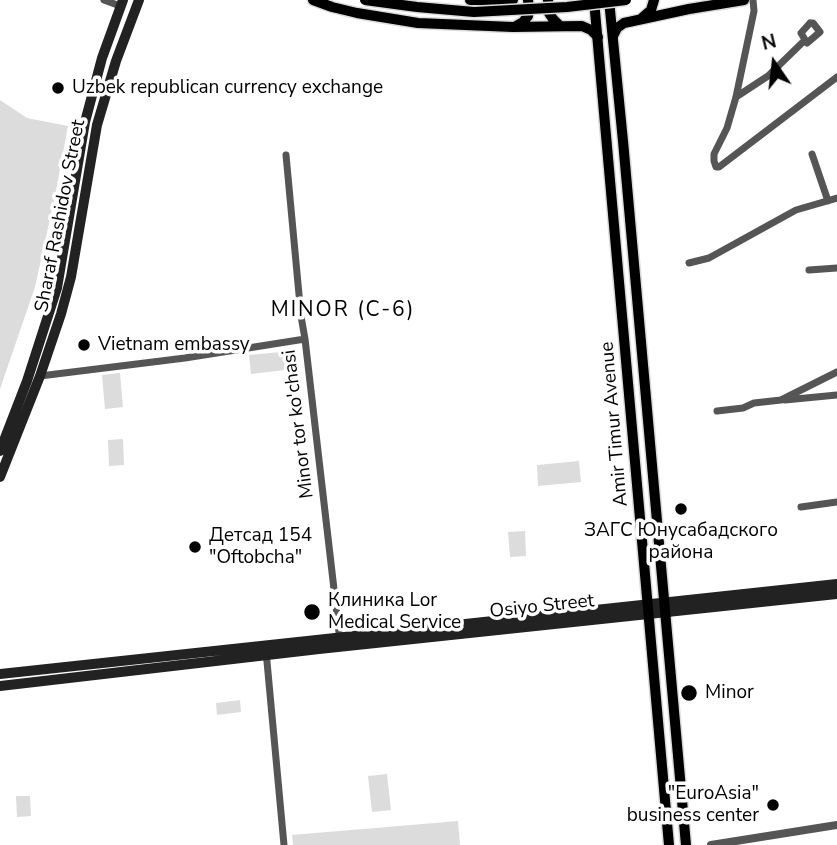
<!DOCTYPE html>
<html>
<head>
<meta charset="utf-8">
<style>
  body { margin:0 }
  #map { position:relative; width:837px; height:845px; overflow:hidden; background:#fff; font-family:"Nunito Sans",sans-serif }
  canvas { display:block }
  .north { position:absolute; left:739px; top:28px; width:70px; height:70px; -webkit-text-stroke:5px #fff; paint-order:stroke; rotate:346deg; font-size:19px; font-weight:700; line-height:28px; text-align:center; color:#000 }
  .north::after { content:''; display:block; margin:auto; width:24px; height:32px; background:#000; clip-path:polygon(50% 0,100% 100%,50% 72%,0 100%) }
</style>
</head>
<body>
<div id="map">
<canvas width="837" height="845"></canvas>
<div class="north">N</div>
</div>
<script>
const context = document.querySelector('canvas').getContext('2d');
context.lineJoin = 'round';
function paint(path, color) {
  context.fillStyle = color;
  context.fill(path, 'evenodd');
}
function poly(rows) {
  const path = new Path2D();
  for (const r of rows) {
    path.moveTo(r[0], r[1]);
    for (let i = 2; i < r.length; i += 2) path.lineTo(r[i], r[i + 1]);
  }
  return path;
}
function trace(path, color, width, dash) {
  context.strokeStyle = color;
  context.lineWidth = width;
  context.lineCap = dash ? 'butt' : 'round';
  context.setLineDash(dash || []);
  context.stroke(path);
}
function label(font, color, halo, rows, align = 'center') {
  context.font = font + ' "Nunito Sans",sans-serif';
  context.lineWidth = 7;
  context.setLineDash([]);
  context.textBaseline = 'middle';
  context.strokeStyle = halo;
  context.fillStyle = color;
  for (const [text, x, y, turn = 0] of rows) {
    context.save();
    context.translate(x, y);
    context.rotate((+turn || 0) * Math.PI / 180);
    context.textAlign = isNaN(turn) ? turn : align;
    if (halo) context.strokeText(text, 0, 0);
    context.fillText(text, 0, 0);
    context.restore();
  }
}
const green = poly([
  [0,100,27,118,68,126,55,196,35,287,0,389],
  [291,351,293,369,251,374,249,355],
  [120,373,123,407,105,409,102,375],
  [123,439,124,465,109,466,108,440],
  [579,461,581,482,538,486,537,465],
  [525,531,526,556,510,557,508,532],
  [240,700,241,712,217,715,216,703],
  [387,774,391,810,372,812,368,776],
  [16,796,30,796,31,816,17,817],
  [458,821,460,845,293,845,292,835]
]);
const minor = poly([
  [104,0,120,6],
  [753,0,754,11,736,97,727,128,714,154,714,161,716,167,719,167,837,77],
  [810,23,813,23,820,32,807,43,801,33,810,23],
  [736,97,768,76,805,40],
  [812,154,828,201],
  [286,155,301,316,305,339,340,641],
  [689,263,709,258,796,210,837,198],
  [809,270,837,268],
  [40,376,185,358,305,339],
  [785,400,837,395],
  [717,411,743,408,754,403,781,400,837,372],
  [801,507,837,502],
  [266,651,284,845]
]);
const tertiary = poly([
  [711,845,837,825]
]);
const secondary = poly([
  [0,451,27,381,57,288,85,122,102,58,123,0],
  [0,477,40,376,61,314,71,277,97,125,116,61,139,0],
  [0,674,837,584],
  [0,686,319,649,837,594]
]);
const primary = poly([
  [594,0,669,845],
  [609,0,623,141,686,845]
]);
const trunk = poly([
  [313,0,332,7,357,13,418,23,513,27,582,26,591,30,598,37],
  [470,0,513,0],
  [548,0,549,13,553,19,560,26],
  [642,18,651,10,654,0],
  [516,26,523,22,528,16,529,9,528,0],
  [613,36,617,28,624,23,689,9,744,0]
]);
const trunkBridge = poly([
  [365,0,417,7,474,12,567,7,626,0]
]);
const markers = [
  [58,88,7,"#000"],
  [84,345,7,"#000"],
  [681,509,7,"#000"],
  [195,547,7,"#000"],
  [312,612,9,"#000"],
  [689,693,9,"#000"],
  [773,805,7,"#000"]
];
const poiNames = [
  ["Uzbek republican currency exchange",72,88],
  ["Vietnam embassy",98,345],
  ["ЗАГС Юнусабадского",681,531,"center"],
  ["района",681,553,"center"],
  ["Детсад 154",209,536],
  ["\"Oftobcha\"",209,558],
  ["Клиника Lor",328,601],
  ["Medical Service",328,623],
  ["Minor",705,693],
  ["\"EuroAsia\"",759,794,"right"],
  ["business center",759,816,"right"]
];
const streetNames = [
  ["Sharaf Rashidov Street",61,216,-79],
  ["Minor tor ko'chasi",299,424,-97],
  ["Amir Timur Avenue",615,424,-95],
  ["Osiyo Street",542,607,-6]
];
const neighbourhoodNames = [
  ["MINOR (C-6)",343,311]
];
paint(green, '#dcdcdc');
trace(primary, '#dbdbdb', 13);
trace(trunk, '#dbdbdb', 13);
trace(minor, '#555', 7);
trace(tertiary, '#555', 8);
trace(secondary, '#222', 10);
trace(primary, '#000', 10);
trace(trunk, '#000', 10);
trace(trunkBridge, '#dbdbdb', 13, []);
trace(trunkBridge, '#000', 10);
for (const [x, y, r, color] of markers) {
  const dot = new Path2D();
  dot.arc(x, y, r, 0, 2 * Math.PI);
  context.fillStyle = color;
  context.fill(dot);
  trace(dot, '#fff', 2.5);
}
label('19px', '#000', '#fff', poiNames, 'left');
label('19px', '#000', '#fff', streetNames);
context.letterSpacing = '2px';
label('21px', '#000', '#fff', neighbourhoodNames);
context.letterSpacing = '0px';
</script>
</body>
</html>
